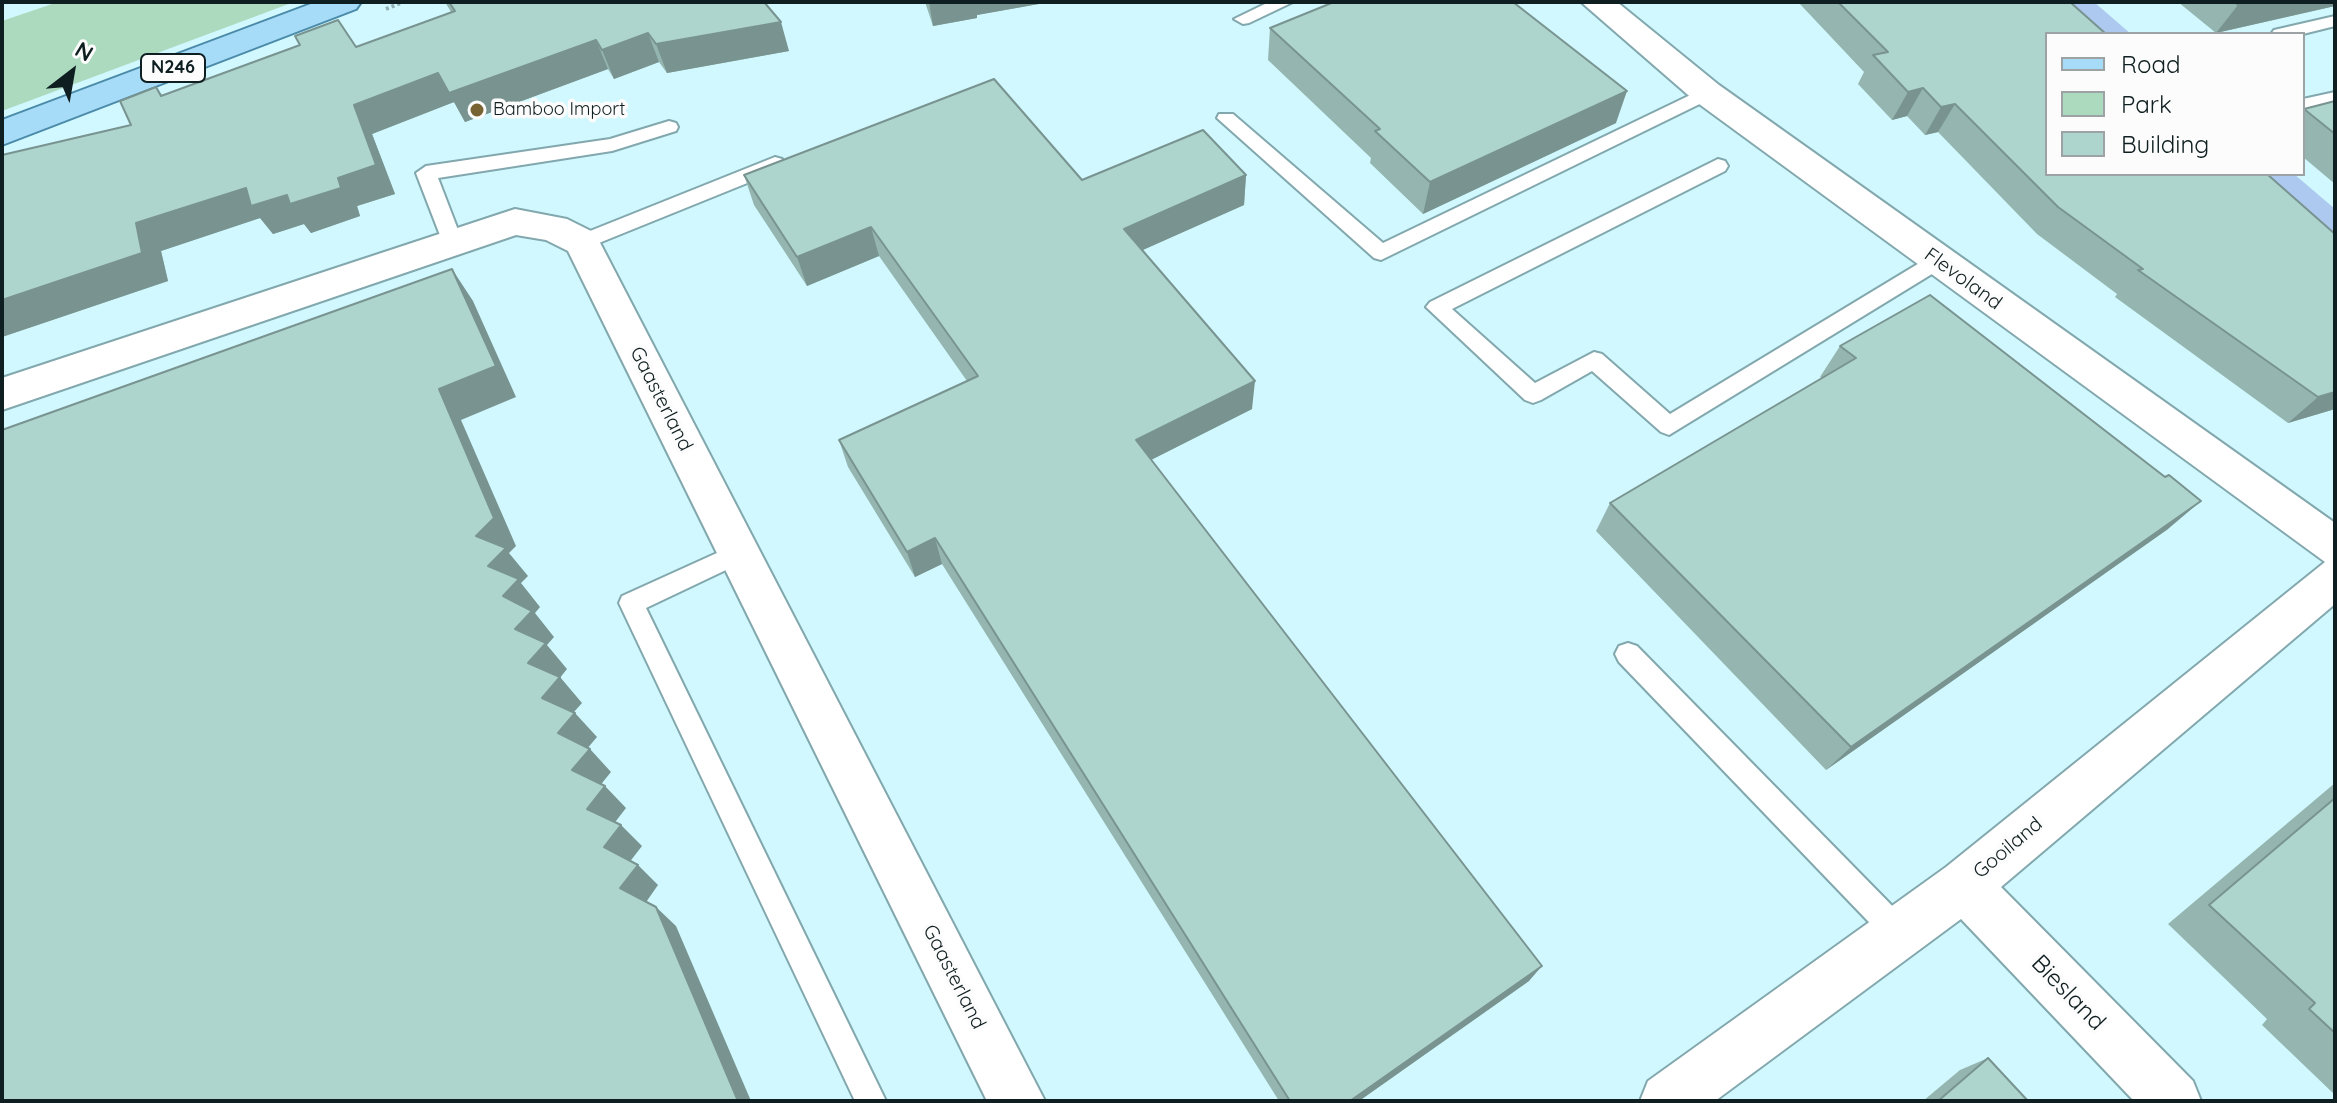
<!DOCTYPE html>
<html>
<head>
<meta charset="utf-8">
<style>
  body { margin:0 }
  #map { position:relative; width:2337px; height:1103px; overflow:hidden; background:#d0f8fe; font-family:Quicksand,sans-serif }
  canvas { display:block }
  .frame { position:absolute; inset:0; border:4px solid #0f1e20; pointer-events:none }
  .legend { position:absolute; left:2045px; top:32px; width:260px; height:144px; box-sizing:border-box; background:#fcfcfc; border:2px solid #9da3a4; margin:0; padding:10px 14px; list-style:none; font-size:24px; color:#0f1e20 }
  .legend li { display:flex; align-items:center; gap:16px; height:40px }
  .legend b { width:40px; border:2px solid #9da3a4 }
  .north { position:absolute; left:32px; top:32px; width:80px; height:80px; -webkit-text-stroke:6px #fcfcfc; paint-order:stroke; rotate:31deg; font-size:22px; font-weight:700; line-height:32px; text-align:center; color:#0f1e20 }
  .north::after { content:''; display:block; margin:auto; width:28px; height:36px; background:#0f1e20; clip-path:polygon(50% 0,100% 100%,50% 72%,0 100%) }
</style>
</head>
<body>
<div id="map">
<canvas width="2337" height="1103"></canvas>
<div class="frame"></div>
<ul class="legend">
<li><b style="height:10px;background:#a6dcf7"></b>Road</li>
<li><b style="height:22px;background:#acdabf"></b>Park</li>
<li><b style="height:22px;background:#add4cd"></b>Building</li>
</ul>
<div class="north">N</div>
</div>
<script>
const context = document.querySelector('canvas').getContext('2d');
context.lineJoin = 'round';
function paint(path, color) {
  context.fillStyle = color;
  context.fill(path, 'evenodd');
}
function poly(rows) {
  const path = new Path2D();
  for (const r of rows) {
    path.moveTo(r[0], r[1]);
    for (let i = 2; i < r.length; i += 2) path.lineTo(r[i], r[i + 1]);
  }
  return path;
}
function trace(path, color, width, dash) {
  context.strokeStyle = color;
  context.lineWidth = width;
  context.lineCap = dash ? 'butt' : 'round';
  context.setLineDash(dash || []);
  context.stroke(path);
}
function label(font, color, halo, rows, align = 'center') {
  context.font = font + ' Quicksand,sans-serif';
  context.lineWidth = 7;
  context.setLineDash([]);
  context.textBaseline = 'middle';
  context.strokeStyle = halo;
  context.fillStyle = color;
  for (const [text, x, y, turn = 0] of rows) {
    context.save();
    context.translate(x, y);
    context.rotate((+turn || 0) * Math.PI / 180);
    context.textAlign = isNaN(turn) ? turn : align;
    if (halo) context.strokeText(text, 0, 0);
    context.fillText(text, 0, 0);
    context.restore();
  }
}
const green = poly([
  [58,2,294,2,2,111,2,21]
]);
const water = poly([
  [2045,2,2094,2,2131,34,2081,34],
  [2236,174,2294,174,2335,209,2335,264]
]);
const path = poly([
  [386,9,403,2]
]);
const service = poly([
  [1269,2,1293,2,1249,23,1243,24,1234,19,1269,2],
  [2335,16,2335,26,2303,34,2271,34,2274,30,2335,16],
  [1707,87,1714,89,1716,93,1714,97,1381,260,1374,258,1217,118,1219,114,1233,114,1383,243,1707,87],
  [2335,92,2335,104,2303,111,2303,99,2335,92],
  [669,121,676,123,678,127,676,131,612,151,438,178,463,243,460,248,453,250,446,248,443,243,416,173,426,166,610,139,669,121],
  [775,157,782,159,785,164,782,169,589,247,575,247,572,242,575,237,775,157],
  [1718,159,1725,161,1728,166,1725,171,1452,309,1535,383,1594,352,1602,354,1670,414,1931,256,1938,254,1945,256,1948,261,1945,266,1669,435,1661,432,1592,371,1541,400,1533,403,1525,400,1426,307,1430,302,1718,159],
  [739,543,747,546,751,553,747,560,646,608,886,1101,855,1101,619,603,622,596,739,543],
  [1628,643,1637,646,1909,923,1913,933,1909,943,1899,947,1889,943,1619,662,1615,654,1619,646,1628,643]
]);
const minor = poly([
  [1581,2,1617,2,1719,85,2335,523,2335,604,2001,887,2193,1081,2201,1101,2134,1101,1961,919,1715,1101,1640,1101,1648,1081,1946,867,2325,562,1695,101,1581,2],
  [515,209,567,219,595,233,1045,1101,987,1101,568,251,546,240,516,235,2,410,2,378,515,209]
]);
const primary = poly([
  [316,2,361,2,356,9,2,145,2,120,316,2]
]);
const wall = poly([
  [445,2,764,2,789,51,667,73,659,62,614,79,608,69,465,122,454,102,372,134,395,194,357,206,360,216,311,233,304,224,273,234,260,218,161,251,168,281,2,337,2,155,131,125,156,87,163,96,300,45,356,47,451,12],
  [925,2,1050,2,977,15,977,18,933,26],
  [1798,2,2070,2,2335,409,2288,423,2115,297,2117,294,2037,234,1938,132,1925,135,1907,116,1892,120,1858,84,1864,72],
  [2178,2,2335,2,2335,6,2216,33],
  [1270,28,1616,123,1423,214,1370,163,1371,158,1268,60],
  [2335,101,2335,184,2303,157,2303,110],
  [744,175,1082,180,1246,175,1244,205,1142,250,1252,409,1151,460,1529,981,1359,1101,1279,1101,942,564,915,577,848,467,839,440,967,381,879,256,807,286,754,205],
  [1840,346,2168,529,1826,770,1596,531,1610,503,1822,378,1820,377],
  [2335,783,2335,1095,2262,1025,2267,1019,2168,924],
  [1988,1058,2028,1101,1923,1101,1960,1070]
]);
const shadedWall = poly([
  [929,2,1050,2,977,15,977,18,933,26],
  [2252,2,2335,2,2335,6,2216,33,2238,5],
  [781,22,789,51,667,73,656,44],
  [648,33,659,62,614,79,602,50],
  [596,40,608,69,465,122,449,93],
  [438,73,454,102,372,134,395,194,357,206,360,216,311,233,304,224,273,234,260,218,161,251,168,281,2,337,2,300,136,223,246,188,338,178,354,105],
  [1923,88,1907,116,1892,120,1908,92],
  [1627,91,1616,123,1423,214,1430,182],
  [1955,104,1938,132,1925,135,1941,107],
  [1246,175,1244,205,1125,258,1124,229],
  [871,227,879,256,807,286,797,257],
  [452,269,473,301,516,397,461,420,516,546,509,553,528,576,521,583,540,607,535,613,554,637,547,645,567,669,559,679,560,677,582,703,565,722,542,698,515,629,503,596,488,566,476,536,439,389],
  [1255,381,1252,409,1137,467,1136,440],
  [2335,392,2335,409,2288,423,2318,397],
  [2201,501,2168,529,1826,770,1851,747],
  [935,538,942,564,915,577,907,552],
  [575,713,597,737,580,757,558,733],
  [590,749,611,772,594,793,572,770],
  [605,786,626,808,609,830,587,809],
  [621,825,642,846,625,868,604,847],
  [638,865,658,885,642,908,620,888],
  [656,907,676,926,751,1101,738,1101],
  [1542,966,1529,981,1359,1101,1350,1101]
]);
const building = poly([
  [449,2,764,2,781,22,656,44,648,33,602,50,596,40,449,93,438,73,354,105,376,165,338,178,341,188,290,204,287,195,251,206,246,188,136,223,142,253,2,300,2,155,131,125,120,101,156,87,161,96,300,45,295,36,338,20,356,47,455,11,449,2],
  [1334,2,1513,2,1627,91,1430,182,1375,131,1380,129,1270,28,1334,2],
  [1838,2,2070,2,2106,34,2047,34,2047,174,2267,174,2335,234,2335,392,2318,397,2138,270,2143,269,2058,207,1955,104,1941,107,1923,88,1908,92,1873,55,1888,52,1838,2],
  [2234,2,2252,2,2238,5,2234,2],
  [994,79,1082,180,1203,130,1246,175,1124,229,1255,381,1136,440,1542,966,1350,1101,1290,1101,935,538,907,552,839,440,978,376,871,227,797,257,744,175,994,79],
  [2335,101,2335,134,2304,109,2335,101],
  [452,269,496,366,439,389,494,518,476,536,506,548,488,566,519,579,503,596,532,611,515,629,546,643,528,663,560,677,542,698,575,713,558,733,590,749,572,770,605,786,587,809,621,825,604,847,638,865,620,888,656,907,738,1101,2,1101,2,430,452,269],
  [1930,295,2165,477,2169,475,2201,501,1851,747,1610,503,1856,358,1840,346,1930,295],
  [2335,798,2335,1033,2309,1009,2315,1003,2209,905,2335,798],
  [1988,1058,2028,1101,1938,1101,1988,1058]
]);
const markers = [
  [477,110,8,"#786433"]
];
const shields = [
  [173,68,64]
];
const shieldNames = [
  ["N246",173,68]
];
const farPoinames = [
  ["Bamboo Import",493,110]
];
const streetNames = [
  ["Flevoland",1963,279,36],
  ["Gaasterland",661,399,63],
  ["Gooiland",2008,848,-40],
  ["Gaasterland",954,977,63]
];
const nearStreetnames = [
  ["Biesland",2068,993,46]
];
paint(green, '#acdabf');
paint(water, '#adc9ef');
trace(service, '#82a8ae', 4);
trace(minor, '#82a8ae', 4);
trace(primary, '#4b8aa8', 4);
trace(path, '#92b2b6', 4, [3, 3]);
paint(service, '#fff');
paint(minor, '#fff');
paint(primary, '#a6dcf7');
paint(wall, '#95b6b0');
paint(shadedWall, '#799490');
paint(building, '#add4cd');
trace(building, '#799490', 2);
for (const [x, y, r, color] of markers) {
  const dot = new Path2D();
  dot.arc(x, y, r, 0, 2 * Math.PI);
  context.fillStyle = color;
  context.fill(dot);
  trace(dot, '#fcfcfc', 3);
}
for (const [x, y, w] of shields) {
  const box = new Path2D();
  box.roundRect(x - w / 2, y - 14, w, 28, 6);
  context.fillStyle = '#fcfcfc';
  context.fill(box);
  trace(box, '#0f1e20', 2);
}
label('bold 18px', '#0f1e20', null, shieldNames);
label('18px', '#0f1e20', '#fcfcfc', farPoinames, 'left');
label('20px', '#0f1e20', '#fcfcfc', streetNames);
label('24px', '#0f1e20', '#fcfcfc', nearStreetnames);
</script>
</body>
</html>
